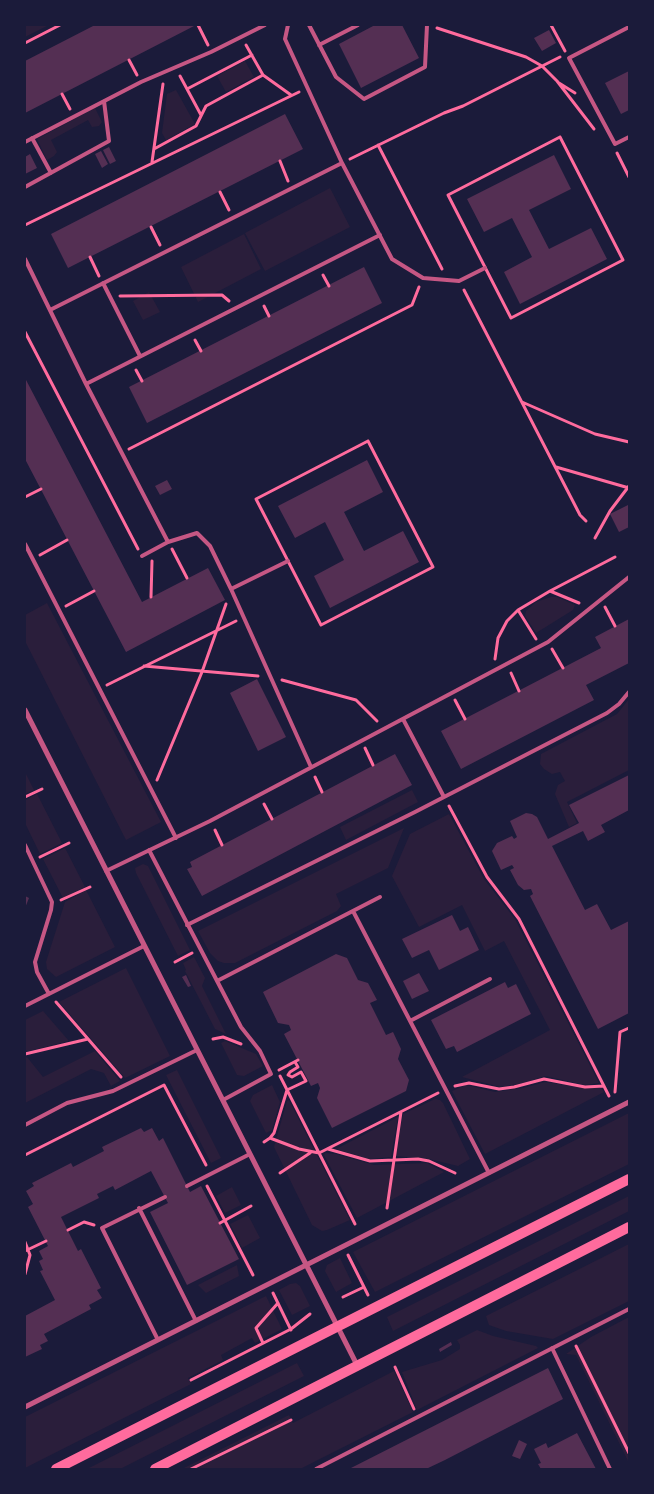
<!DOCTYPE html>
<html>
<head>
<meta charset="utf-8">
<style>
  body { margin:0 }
  #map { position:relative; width:654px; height:1494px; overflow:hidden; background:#1b1b3a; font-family:"Source Sans 3",sans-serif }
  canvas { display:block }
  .frame { position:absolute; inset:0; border:26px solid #1b1b3a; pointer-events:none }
</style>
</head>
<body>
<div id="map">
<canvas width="654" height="1494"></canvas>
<div class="frame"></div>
</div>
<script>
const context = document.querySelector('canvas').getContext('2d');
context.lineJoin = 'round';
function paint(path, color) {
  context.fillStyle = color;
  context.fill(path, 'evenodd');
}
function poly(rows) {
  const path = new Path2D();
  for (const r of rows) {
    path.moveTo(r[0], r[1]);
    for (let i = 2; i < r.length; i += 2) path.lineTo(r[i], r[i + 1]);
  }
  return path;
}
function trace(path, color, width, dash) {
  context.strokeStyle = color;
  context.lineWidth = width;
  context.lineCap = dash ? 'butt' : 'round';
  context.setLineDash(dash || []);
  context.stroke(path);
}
const green = poly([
  [25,25,49,25,25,37],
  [245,61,254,77,226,92,217,76],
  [176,90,195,124,166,140,162,133,167,94],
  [95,108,102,122,99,126,92,127,88,120,51,140,57,152,54,156,47,160,37,139],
  [330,188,350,227,265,271,245,233],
  [244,234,261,269,198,302,181,267],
  [149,292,160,312,143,320,133,301],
  [551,597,557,597,575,605,573,610,536,633,525,616,526,611,536,602],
  [47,603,161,822,126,840,25,641,25,615],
  [629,699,629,770,567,802,577,823,569,827,555,794,558,785,565,781,560,772,552,774,544,769,540,764,541,754,617,714],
  [25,772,34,790,25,794],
  [412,790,418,802,346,840,340,827],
  [37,794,62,843,40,854,25,823,25,800],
  [449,814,484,879,515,919,599,1083,585,1085,545,1076,524,1083,500,1087,462,1077,550,1030,504,941,485,951,462,905,419,927,392,876,410,834],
  [404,828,388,868,336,894,341,906,337,911,235,963,224,963,218,961,210,953,198,931],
  [65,848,85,887,63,898,43,859],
  [143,864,148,866,190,950,178,956,136,873,135,868],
  [86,890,115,947,56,977,47,969,46,962,65,902],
  [194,957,205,978,202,986,226,1034,215,1029,185,971,186,970,183,963],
  [126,968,170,1056,125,1078,59,1002],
  [43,1011,69,1041,25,1052,25,1020],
  [225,1041,256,1054,263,1066,244,1076,237,1075,221,1043],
  [95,1051,120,1081,111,1086,104,1073,91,1069,25,1103,25,1058,27,1057,43,1077],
  [177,1070,221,1158,211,1163,166,1075],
  [545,1082,585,1088,601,1088,604,1092,485,1154,452,1091,466,1085,495,1092,523,1088],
  [272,1085,280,1102,272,1130,266,1133,250,1101,253,1095],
  [435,1099,440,1100,443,1103,470,1159,458,1166,429,1159,395,1156,403,1114],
  [289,1100,350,1220,327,1230,322,1231,312,1225,274,1147,287,1101],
  [629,1113,629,1164,375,1292,353,1252],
  [398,1117,391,1157,369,1159,336,1149],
  [325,1153,336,1154,374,1165,427,1163,444,1172,357,1218,324,1155],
  [232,1187,241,1205,225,1213,216,1196],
  [629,1196,629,1211,393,1331,387,1317],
  [248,1215,260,1238,242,1248,230,1224],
  [629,1244,629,1301,553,1339,506,1331,489,1325,486,1316],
  [340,1258,352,1283,336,1292,325,1271,327,1265],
  [237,1265,239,1276,206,1293,198,1285],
  [296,1283,300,1286,310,1306,292,1315,279,1290,290,1284],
  [266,1296,282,1329,255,1343,252,1338,221,1355,223,1360,188,1378,191,1384,25,1468,25,1417],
  [629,1317,629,1463,576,1355,566,1354,591,1337],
  [477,1330,493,1336,536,1346,538,1348,417,1410,402,1372,442,1360,460,1349,460,1345,457,1340],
  [297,1363,304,1376,120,1469,87,1469],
  [394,1371,413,1412,300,1469,182,1469,289,1415,293,1423]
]);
const building = poly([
  [95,25,196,25,25,113,25,61],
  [375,25,402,25,419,58,361,88,339,44],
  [549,30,556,43,542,51,534,38],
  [629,71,629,110,621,114,605,83],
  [285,114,303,149,68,268,51,234],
  [109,147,116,161,110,164,103,150],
  [101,151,108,164,102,168,95,154],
  [30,154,37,168,25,174,25,157],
  [554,155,571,189,529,210,549,249,591,228,607,259,520,304,504,272,532,257,512,218,484,232,467,199],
  [364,267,382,303,147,423,129,387],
  [25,378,142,602,208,568,225,600,126,652,25,459],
  [367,460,383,492,344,512,364,551,403,531,419,562,330,608,314,576,344,560,325,522,295,538,278,506],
  [167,480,172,489,160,495,155,486],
  [628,505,629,527,619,532,610,514],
  [629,619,629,663,586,685,594,700,461,769,441,731,601,648,595,637],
  [257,679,286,737,258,751,230,693],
  [395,754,412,785,202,896,187,869,192,867,190,862],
  [629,775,629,810,601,825,605,832,588,841,583,831,552,846,585,910,597,904,611,930,629,921,629,1013,598,1029,530,896,533,894,531,889,524,890,518,885,510,870,514,868,512,865,501,870,492,851,497,843,512,836,514,839,517,837,510,821,526,813,532,814,537,817,548,839,579,823,569,805],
  [25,896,29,898,25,908],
  [452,915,460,931,468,927,479,950,439,970,429,950,412,958,402,939],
  [336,954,347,958,358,980,368,983,377,1000,370,1003,386,1035,393,1032,401,1049,398,1059,409,1080,406,1091,332,1128,317,1098,320,1088,318,1083,311,1086,284,1034,291,1030,289,1025,278,1023,263,992],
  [419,973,429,991,412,999,403,981],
  [186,975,191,986,188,987,182,977],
  [505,982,508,988,516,984,531,1014,457,1052,454,1046,446,1049,431,1020],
  [141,1128,144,1132,152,1128,159,1141,163,1138,190,1192,201,1186,239,1259,187,1285,150,1212,168,1203,151,1171,115,1190,113,1186,97,1194,99,1198,61,1217,78,1251,81,1249,101,1288,97,1290,102,1298,89,1305,91,1309,44,1334,48,1341,40,1345,42,1349,25,1357,25,1316,55,1300,40,1271,43,1270,39,1261,43,1259,39,1251,48,1246,28,1207,33,1204,26,1191,34,1186,32,1183,71,1163,73,1167,104,1151,102,1147],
  [451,1342,452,1345,440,1352,439,1349],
  [548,1368,563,1399,445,1460,426,1469,349,1469],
  [577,1433,596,1469,541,1469,538,1464,541,1463,534,1449,546,1443,548,1448],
  [519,1440,527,1444,520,1459,512,1456]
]);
const path = poly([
  [198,25,208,45],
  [551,25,565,51],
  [437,28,526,57,542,66,557,81,594,129],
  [25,43,60,25],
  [246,45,263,75,291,95],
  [129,60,137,75],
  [180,76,201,115],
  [559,83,575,93],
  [187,89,252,55],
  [62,94,70,109],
  [560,137,623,260,511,318,448,195,560,137],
  [378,145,442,269],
  [154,149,196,126,206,106,263,75],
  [617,153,629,177],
  [350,159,444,113,463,106,560,57],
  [280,161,288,181],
  [152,162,163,84],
  [220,192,229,210],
  [25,225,299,92],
  [151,227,160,245],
  [90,257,99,276],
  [323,275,329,286],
  [464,290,580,515,586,521],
  [120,296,222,295,229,301],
  [264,306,269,316],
  [25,332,138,549],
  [195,340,201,351],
  [136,370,142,381],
  [522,402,595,434,629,442],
  [368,441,433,567,321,625,256,499,368,441],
  [129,449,412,305,419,287],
  [556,467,629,488],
  [25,497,41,489],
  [595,538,610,511,629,486],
  [172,549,187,578],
  [40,555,67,540],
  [550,591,579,603],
  [151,597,152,561],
  [66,606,94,591],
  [605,607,615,626],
  [518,610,536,639],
  [552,649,563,668],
  [495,659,498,638,507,621,518,610,550,591,615,557],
  [144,666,258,676],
  [511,673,519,691],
  [282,680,356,700,377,721],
  [107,685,236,621],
  [455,700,465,719],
  [365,748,373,765],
  [315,777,322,792],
  [157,780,202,672,226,604],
  [25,797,42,789],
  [264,804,272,819],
  [449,806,487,877,519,919,609,1096],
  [215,830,222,845],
  [40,857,69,843],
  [61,900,90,887],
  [175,962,192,953],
  [56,1002,121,1077],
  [213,1039,223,1037,241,1044],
  [25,1054,88,1039],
  [279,1070,298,1060],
  [280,1076,355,1224],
  [455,1086,469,1083,499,1089,514,1087,544,1079,585,1087,604,1086],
  [615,1092,620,1032,629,1028],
  [270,1138,299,1149,319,1153,438,1093],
  [264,1142,270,1138,274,1133,287,1090,306,1081,301,1072,292,1077,288,1075,290,1072,298,1067,295,1062],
  [328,1149,370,1161,418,1159,429,1161,455,1173],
  [25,1155,164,1085,206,1165],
  [280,1173,310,1153],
  [207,1186,253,1275],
  [387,1208,401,1112],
  [220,1223,251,1206],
  [68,1230,84,1222,94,1225],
  [25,1242,30,1255,25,1274],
  [25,1251,46,1241],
  [348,1255,368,1295],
  [273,1293,291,1330],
  [343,1297,364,1287],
  [263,1343,256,1328,278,1303],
  [576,1346,629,1453],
  [395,1367,414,1409],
  [191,1380,291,1329,310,1314],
  [191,1469,291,1420]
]);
const service = poly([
  [288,25,285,39,342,163,392,259,423,278,459,281,485,268],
  [309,25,336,77,364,99,425,67,427,25],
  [629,27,569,58,615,144,629,137],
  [319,45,358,25],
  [32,138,51,173],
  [25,142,141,82,211,52,265,25],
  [25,187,109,141,104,101],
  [25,259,86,384,168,542,197,533,210,546,231,589,311,767],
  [103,283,140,356],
  [50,310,342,163],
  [86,384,380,235],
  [25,544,176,838],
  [142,556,168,542],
  [231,589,288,561],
  [403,719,444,797],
  [25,845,52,902,51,910,35,962,37,972,49,994],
  [149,850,241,1027,260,1051,271,1074,223,1100],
  [106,871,210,821,548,642,629,577],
  [353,911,489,1173],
  [187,925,415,812,607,713,619,704,629,692],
  [217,981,380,897],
  [25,1006,144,946],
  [410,1021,490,979],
  [25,1125,67,1103,113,1091,197,1050],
  [187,1186,250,1154],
  [139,1208,196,1321],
  [158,1340,102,1228,165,1197],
  [552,1348,610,1469],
  [316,1469,629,1309]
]);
const minor = poly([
  [25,710,357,1365],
  [25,1407,629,1102]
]);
const secondary = poly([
  [56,1469,629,1179],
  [155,1469,629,1227]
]);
paint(green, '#2a1e3b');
paint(building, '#542f53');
trace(path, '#ff6b9d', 3);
trace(service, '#c65784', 4);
trace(minor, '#c65784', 5);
trace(secondary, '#ff6b9d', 10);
</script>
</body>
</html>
